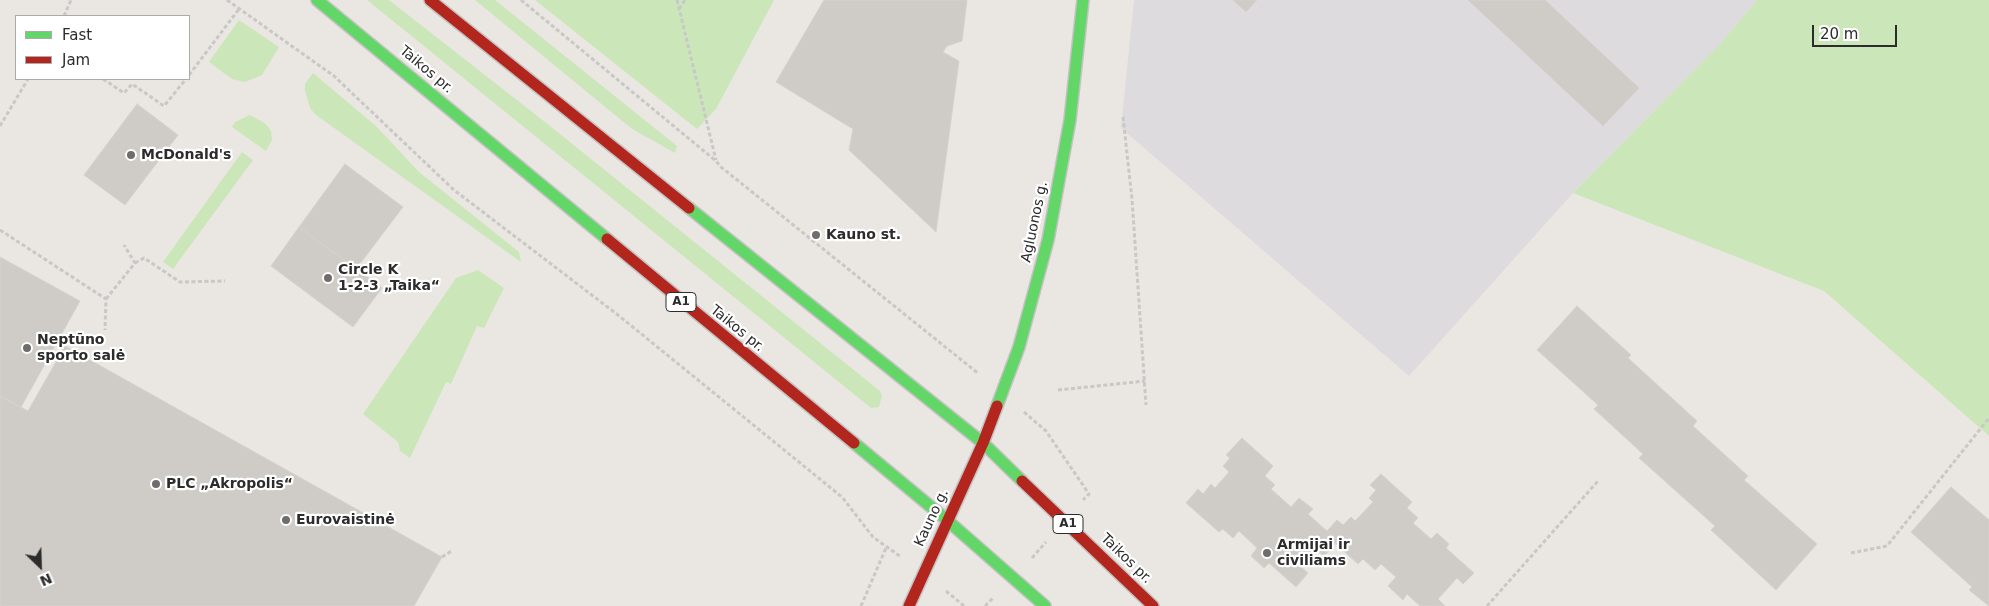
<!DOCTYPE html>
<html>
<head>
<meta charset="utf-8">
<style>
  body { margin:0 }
  #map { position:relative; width:1989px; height:606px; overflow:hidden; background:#eae6e2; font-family:"DejaVu Sans",sans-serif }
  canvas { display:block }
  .legend { position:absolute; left:15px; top:15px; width:175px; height:65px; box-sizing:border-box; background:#fff; border:1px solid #ababab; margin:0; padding:6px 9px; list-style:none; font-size:15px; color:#2c2c2c }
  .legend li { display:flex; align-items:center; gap:10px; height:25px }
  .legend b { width:25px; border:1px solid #ababab }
  .north { position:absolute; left:15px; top:541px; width:50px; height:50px; -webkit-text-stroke:4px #fff; paint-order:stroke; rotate:156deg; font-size:14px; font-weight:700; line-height:20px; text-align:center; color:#2c2c2c }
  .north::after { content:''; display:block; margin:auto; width:18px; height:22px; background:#2c2c2c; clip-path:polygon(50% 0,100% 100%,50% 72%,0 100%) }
  .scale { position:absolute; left:1812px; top:25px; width:85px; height:22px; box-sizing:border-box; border:2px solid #2c2c2c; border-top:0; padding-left:6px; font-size:15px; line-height:18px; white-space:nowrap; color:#2c2c2c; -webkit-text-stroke:4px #fff; paint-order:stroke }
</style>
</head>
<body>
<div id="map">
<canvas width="1989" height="606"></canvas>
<ul class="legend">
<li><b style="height:6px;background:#63d668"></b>Fast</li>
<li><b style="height:6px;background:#b3261e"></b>Jam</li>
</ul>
<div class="north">N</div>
<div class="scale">20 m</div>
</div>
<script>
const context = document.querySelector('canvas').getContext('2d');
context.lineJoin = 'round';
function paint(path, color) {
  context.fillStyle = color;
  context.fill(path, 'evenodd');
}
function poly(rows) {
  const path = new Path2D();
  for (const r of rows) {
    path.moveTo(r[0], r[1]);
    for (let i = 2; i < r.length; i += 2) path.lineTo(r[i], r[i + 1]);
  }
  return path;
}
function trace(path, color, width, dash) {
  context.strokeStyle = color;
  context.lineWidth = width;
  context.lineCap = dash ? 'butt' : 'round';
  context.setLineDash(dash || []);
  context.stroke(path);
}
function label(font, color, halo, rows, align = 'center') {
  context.font = font + ' "DejaVu Sans",sans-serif';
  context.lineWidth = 4.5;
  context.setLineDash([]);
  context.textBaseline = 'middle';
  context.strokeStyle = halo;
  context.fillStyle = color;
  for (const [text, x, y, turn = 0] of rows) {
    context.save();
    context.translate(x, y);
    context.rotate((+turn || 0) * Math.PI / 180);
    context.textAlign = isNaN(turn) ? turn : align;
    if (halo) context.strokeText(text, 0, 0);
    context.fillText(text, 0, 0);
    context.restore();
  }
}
const industrial = poly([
  [1134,0,1757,0,1720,44,1573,193,1409,376,1121,128]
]);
const green = poly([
  [367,0,389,0,545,122,880,391,882,396,879,407,871,408],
  [475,0,495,0,677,146,675,153,632,129],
  [535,0,774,0,716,109,697,129],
  [1757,0,1989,0,1989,436,1824,291,1573,193,1720,44],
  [239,20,279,47,262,75,245,82,232,79,209,62],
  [313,73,376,126,419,172,519,252,521,262,316,115,310,108,305,91,305,84],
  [250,115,266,124,271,131,272,140,266,151,232,127,235,122],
  [242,152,253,160,173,269,163,262],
  [478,270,504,288,484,328,477,326,451,384,446,382,410,458,400,451,398,442,363,414,456,278]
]);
const building = poly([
  [824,0,967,0,962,41,947,46,943,52,959,61,936,232,849,150,853,129,776,82,824,0],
  [1233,0,1257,0,1246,12,1233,0],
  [1468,0,1545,0,1639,88,1603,126,1468,0],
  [137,104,178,135,125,205,84,175,137,104],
  [345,164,403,207,356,269,299,227,345,164],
  [299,227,382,288,353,327,271,266,299,227],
  [0,257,80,301,21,407,0,396,0,257],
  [1577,306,1631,355,1628,358,1697,421,1693,426,1748,476,1744,480,1817,544,1776,590,1711,530,1715,526,1639,458,1643,454,1594,409,1598,405,1537,350,1577,306],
  [65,346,442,557,414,606,0,606,0,396,28,411,65,346],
  [1242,438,1273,466,1265,476,1275,485,1271,489,1291,507,1299,498,1313,509,1308,514,1338,541,1324,556,1317,550,1301,567,1308,573,1296,587,1269,563,1264,568,1251,556,1257,548,1239,531,1233,538,1223,529,1219,532,1186,503,1198,489,1203,494,1211,484,1215,488,1229,472,1223,466,1230,458,1226,455,1242,438],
  [1381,474,1412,502,1407,508,1418,518,1413,523,1431,539,1437,533,1449,544,1446,548,1474,573,1463,584,1457,578,1438,599,1445,606,1420,606,1407,594,1403,600,1388,586,1396,577,1381,564,1375,570,1363,559,1358,564,1335,543,1338,541,1327,531,1337,520,1343,525,1351,517,1355,521,1373,502,1369,498,1376,490,1370,485,1381,474],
  [1951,487,1989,520,1989,606,1969,590,1972,587,1911,532,1951,487]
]);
const path = poly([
  [227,0,334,76,454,190,618,315,842,497,873,537,901,557],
  [521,0,716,161,721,167,979,374],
  [677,0,716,160],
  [679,9,685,0],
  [64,16,71,0],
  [189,75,239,9],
  [103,79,124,93,132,84,164,106,186,79],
  [1123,117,1132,199,1146,405],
  [0,126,28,79],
  [0,230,106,299,105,330],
  [135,263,144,258,180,282,225,281],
  [106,299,135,263,124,245],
  [1058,390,1145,381],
  [1024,412,1046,431,1089,494,1083,500],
  [1851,553,1887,546,1989,418],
  [442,557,453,550],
  [1032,558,1046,542],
  [946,591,964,606],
  [861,606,886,548],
  [985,606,993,598],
  [1487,606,1598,481]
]);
const fast = poly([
  [317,0,607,239],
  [689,208,983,443,1022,481],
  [997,406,1019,347,1048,240,1070,120,1083,0],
  [854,443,948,521,1045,606]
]);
const jam = poly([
  [430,0,689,208],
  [607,239,854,443],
  [1022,481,1153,606],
  [909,606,983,443,997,406]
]);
const markers = [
  [131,155,5,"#6e6d6c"],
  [816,235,5,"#6e6d6c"],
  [328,278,5,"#6e6d6c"],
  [27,348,5,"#6e6d6c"],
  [156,484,5,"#6e6d6c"],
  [286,520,5,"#6e6d6c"],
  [1267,553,5,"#6e6d6c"]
];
const shields = [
  [681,302,30],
  [1068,524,30]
];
const shieldNames = [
  ["A1",681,302],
  ["A1",1068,524]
];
const streetNames = [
  ["Taikos pr.",426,70,40],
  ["Agluonos g.",1035,222,-78],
  ["Taikos pr.",737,329,39],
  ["Kauno g.",932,518,-65],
  ["Taikos pr.",1126,559,44]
];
const poiNames = [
  ["McDonald's",141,155],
  ["Kauno st.",826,235],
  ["Circle K",338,270],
  ["1-2-3 „Taika“",338,286],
  ["Neptūno",37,340],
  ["sporto salė",37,356],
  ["PLC „Akropolis“",166,484],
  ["Eurovaistinė",296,520],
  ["Armijai ir",1277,545],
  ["civiliams",1277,561]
];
paint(industrial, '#dedbde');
paint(green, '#cbe7b9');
paint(building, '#cfccc8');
trace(building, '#d5d2ce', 1);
trace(fast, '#c4c2c3', 14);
trace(jam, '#c4c2c3', 14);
trace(path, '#c8c8c7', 3, [4, 2.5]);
trace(fast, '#63d668', 11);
trace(jam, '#b3261e', 11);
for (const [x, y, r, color] of markers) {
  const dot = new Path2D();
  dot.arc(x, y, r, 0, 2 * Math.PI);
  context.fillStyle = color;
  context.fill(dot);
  trace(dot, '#fff', 2);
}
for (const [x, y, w] of shields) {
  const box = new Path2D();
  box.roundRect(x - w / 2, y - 9.5, w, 19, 4);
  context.fillStyle = '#fff';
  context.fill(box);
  trace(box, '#2c2c2c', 1);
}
label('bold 12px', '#2c2c2c', null, shieldNames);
label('14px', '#2c2c2c', '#fff', streetNames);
label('bold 14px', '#2c2c2c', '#fff', poiNames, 'left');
</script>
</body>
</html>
